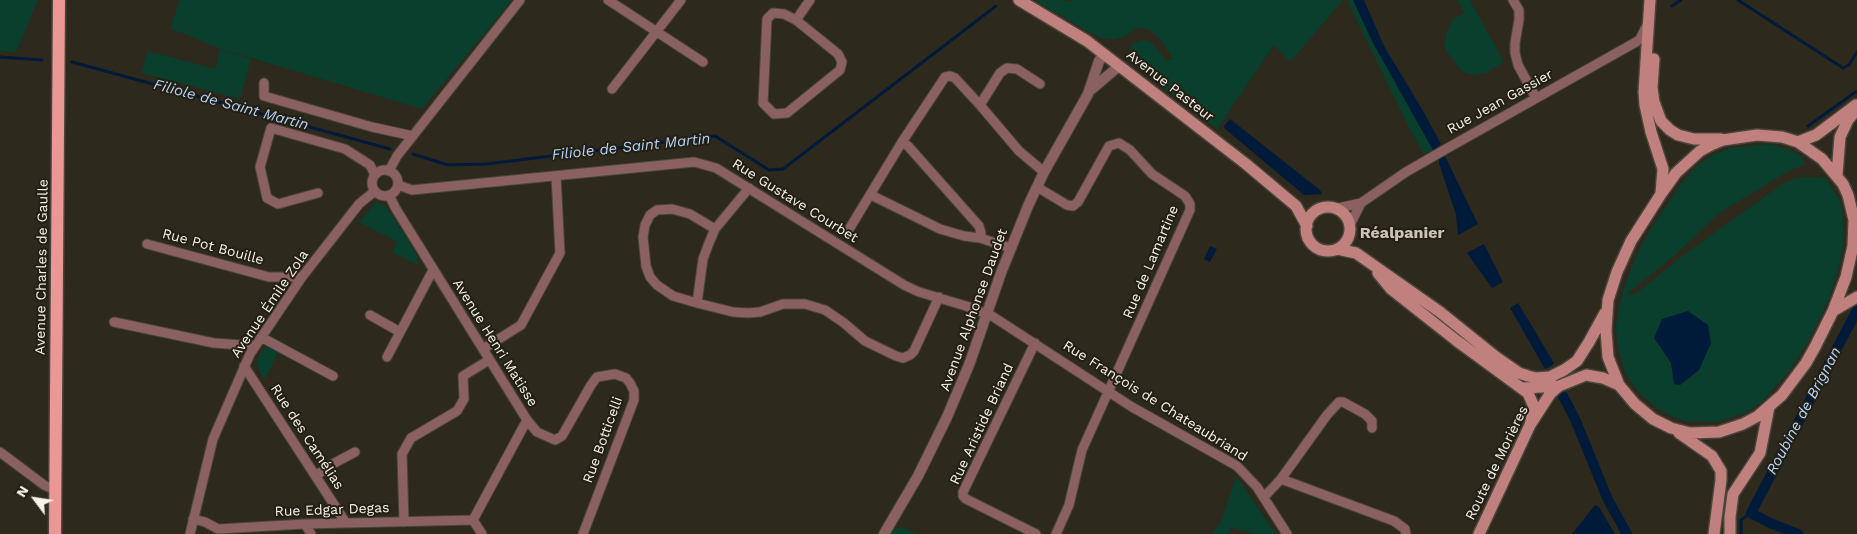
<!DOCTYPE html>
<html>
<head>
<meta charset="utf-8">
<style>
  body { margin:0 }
  #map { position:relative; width:1857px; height:534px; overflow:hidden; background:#2e291d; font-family:"Work Sans",sans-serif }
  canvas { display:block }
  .north { position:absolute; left:10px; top:474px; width:50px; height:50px; -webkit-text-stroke:4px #241f14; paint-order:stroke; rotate:301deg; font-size:14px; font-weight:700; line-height:20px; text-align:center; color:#f6f3eb }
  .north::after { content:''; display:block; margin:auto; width:18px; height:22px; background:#f6f3eb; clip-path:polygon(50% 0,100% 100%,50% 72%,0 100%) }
</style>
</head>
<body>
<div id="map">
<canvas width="1857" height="534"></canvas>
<div class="north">N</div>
</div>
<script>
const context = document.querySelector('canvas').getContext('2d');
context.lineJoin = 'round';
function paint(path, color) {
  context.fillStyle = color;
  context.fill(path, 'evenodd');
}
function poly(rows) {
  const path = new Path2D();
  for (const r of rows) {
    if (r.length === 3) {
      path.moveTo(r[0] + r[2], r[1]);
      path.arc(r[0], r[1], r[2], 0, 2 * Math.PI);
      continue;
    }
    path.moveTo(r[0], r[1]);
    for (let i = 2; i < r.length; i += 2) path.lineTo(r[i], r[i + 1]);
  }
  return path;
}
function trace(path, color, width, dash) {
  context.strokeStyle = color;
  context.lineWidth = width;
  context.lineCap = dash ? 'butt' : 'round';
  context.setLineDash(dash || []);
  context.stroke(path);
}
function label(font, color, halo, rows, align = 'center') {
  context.font = font + ' "Work Sans",sans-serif';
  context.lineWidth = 4;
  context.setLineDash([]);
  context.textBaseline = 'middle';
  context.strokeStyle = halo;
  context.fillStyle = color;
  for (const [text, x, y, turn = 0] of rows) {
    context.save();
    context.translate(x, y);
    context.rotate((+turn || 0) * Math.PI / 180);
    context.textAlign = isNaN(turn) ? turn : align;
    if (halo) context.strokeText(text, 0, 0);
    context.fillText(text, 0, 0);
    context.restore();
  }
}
const green = poly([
  [0,0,38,0,16,52,0,51],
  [180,0,512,0,422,109,218,48,170,28],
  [1038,0,1063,0,1071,2,1073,0,1343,0,1290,62,1274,45,1217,129,1170,94,1142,70,1130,55,1132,44,1144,40,1152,43,1167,61,1173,59,1161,40,1148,29,1135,28,1126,36,1113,40,1098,37,1037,2],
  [1347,0,1353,0,1372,41,1433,150,1424,154,1409,128],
  [1457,0,1470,0,1504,62,1488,72,1477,75,1468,74,1460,70,1444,47,1447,31,1452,20,1464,13],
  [220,49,251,59,240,99,141,73,148,51,215,69],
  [1768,144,1785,148,1799,155,1804,158,1804,165,1789,171,1719,213,1675,255,1629,292,1628,295,1634,295,1685,254,1781,185,1795,178,1809,177,1826,178,1842,205,1844,239,1841,259,1829,299,1806,345,1793,366,1763,401,1745,413,1717,422,1686,421,1673,417,1660,410,1640,394,1630,381,1624,370,1617,343,1616,327,1618,312,1625,284,1638,252,1649,232,1680,185,1696,167,1713,155,1730,148],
  [376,202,385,206,393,217,416,253,418,265,392,252,397,242,359,222],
  [266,345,278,352,266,378,263,378,256,362],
  [1236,476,1276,534,1257,534,1232,528,1227,534,1212,534,1222,519],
  [902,527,916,534,890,534,892,530]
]);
const water = poly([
  [1353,0,1364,0,1384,46,1422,109,1441,144,1433,150,1372,41],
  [1230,119,1320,190,1322,194,1304,195,1224,128,1224,126],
  [1445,156,1478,224,1458,235,1456,215,1439,163,1439,159],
  [1484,244,1503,282,1492,288,1467,253],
  [1210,246,1217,249,1210,262,1204,259],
  [1518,303,1554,363,1550,367,1545,369,1510,308],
  [1688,311,1708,325,1711,343,1699,370,1680,385,1674,384,1671,363,1654,338,1662,319],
  [1595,505,1599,507,1615,534,1572,534]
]);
const stream = poly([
  [1738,0,1843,68,1849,65,1857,52],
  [1672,6,1681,0],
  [0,57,42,60],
  [72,62,390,149],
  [1808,126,1857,91],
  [413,154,448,165,486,164,715,136,769,170,783,169,996,6],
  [1741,534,1741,520,1751,513]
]);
const canal = poly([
  [1563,396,1575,419,1608,500,1627,534],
  [1798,534,1770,523,1751,513,1857,310]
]);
const minor = poly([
  [608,0,703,62],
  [1513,0,1519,10,1519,20,1515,43,1515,53,1518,65,1536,98],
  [773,13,784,14,796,20,838,54,842,62,840,70,787,113,774,114,763,103,767,19,773,13],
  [796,20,810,0],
  [264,83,264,96,372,127,413,136],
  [612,89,681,0],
  [980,105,1000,73,1007,68,1017,69,1040,84],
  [902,142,908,146,979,226,981,233,980,238],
  [385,183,13],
  [389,171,397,156,520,0],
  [398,185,412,190,694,162,716,168,904,285,919,292,966,306,992,316,1132,407,1237,466,1257,487,1287,534],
  [1037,187,1067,205,1073,206,1078,202,1109,146,1119,143,1130,150,1152,174,1185,196,1190,204,1190,210,1082,450,1069,505,1056,534],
  [749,188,715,229,709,243,703,259,697,303,733,312,748,313,760,312,783,304,805,304,825,310,844,323,865,341,896,356,903,358,910,355,914,351,939,297],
  [318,193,278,204,267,198,260,167,271,128,345,149,370,165,375,175],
  [389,195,396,209,527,420,473,520,482,534],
  [871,195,940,229,964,236,980,238,1011,248],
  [1338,208,1361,203,1406,172,1446,149,1636,42,1640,39,1647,25],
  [1350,225,1361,203],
  [848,231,902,142,945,77,950,76,955,78,980,105,1019,151,1044,172],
  [147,244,269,277,302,277],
  [697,303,673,296,657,285,650,277,646,266,643,237,645,225,650,215,657,210,672,209,690,214,715,229],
  [370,315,400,332],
  [114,322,214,343,255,346],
  [261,337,333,376],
  [1035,343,963,492,963,496,966,499,1036,534],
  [483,349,521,325,560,253,556,176],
  [387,357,433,270],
  [244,366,346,523],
  [527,420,537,432,555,440,562,436,591,385,597,377,615,374,626,378,630,383,634,391,634,400,583,534],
  [0,452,44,485,55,490],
  [316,476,329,466,355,452],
  [1281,479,1394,521,1405,529,1406,534],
  [1264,497,1281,479,1327,415,1339,402,1343,402,1365,414,1372,421,1372,428],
  [193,519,205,522,218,529,305,524,473,520],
  [404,522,402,454,411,438,457,411,464,399,463,376,489,360],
  [305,524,311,534],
  [190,534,213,439,250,354,302,277,359,204,375,191]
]);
const tertiary = poly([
  [1092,89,1119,66],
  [884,534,918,476,947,417,969,365,1001,273,1028,206,1044,172,1088,94,1099,61,1104,54]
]);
const secondary = poly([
  [1019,0,1087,41,1246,164,1296,206,1307,226],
  [1650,0,1644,92,1645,105,1651,132,1663,169,1661,193],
  [1654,59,1652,88,1654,102,1661,121,1670,130,1678,135,1694,139,1721,139],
  [1757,135,1782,137,1798,142,1822,159,1843,184,1848,195,1854,220,1853,246,1846,277,1833,311,1815,347,1806,363,1782,395,1758,416,1743,424,1719,432,1690,433,1671,428,1653,419,1635,404,1619,385,1608,357,1606,331,1608,300,1617,272,1631,241,1661,194,1676,173,1700,151,1711,145,1723,140,1757,135],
  [1798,142,1816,135,1856,105],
  [1837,175,1840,137,1848,120,1857,109],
  [1328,229,22],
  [1337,249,1356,253,1440,312,1496,357,1519,373,1528,376,1536,378,1550,377,1564,370,1577,361,1589,342,1605,313],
  [1378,273,1391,289,1457,341,1528,393,1534,407,1530,425],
  [1833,311,1857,297],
  [1523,388,1559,386],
  [1679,433,1712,456,1721,471,1721,480,1714,534],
  [1479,534,1530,425,1550,394,1559,386,1586,375,1603,378,1619,385],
  [1730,534,1730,517,1733,494,1760,453,1769,407]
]);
const primary = poly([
  [55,534,59,0]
]);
const streetNames = [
  ["Avenue Pasteur",1170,86,38],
  ["Rue Jean Gassier",1500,102,-29],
  ["Rue Gustave Courbet",795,201,32],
  ["Rue Pot Bouille",213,247,15],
  ["Rue de Lamartine",1151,262,-67],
  ["Avenue Charles de Gaulle",42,267,-89],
  ["Avenue Émile Zola",270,304,-56],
  ["Avenue Alphonse Daudet",974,310,-70],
  ["Avenue Henri Matisse",495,343,58],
  ["Rue François de Chateaubriand",1155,401,32],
  ["Rue Aristide Briand",982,424,-65],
  ["Rue des Camélias",307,437,57],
  ["Rue Botticelli",603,440,-70],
  ["Route de Morières",1497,463,-64],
  ["Rue Edgar Degas",332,510,-2]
];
const waterNames = [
  ["Filiole de Saint Martin",231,105,15],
  ["Filiole de Saint Martin",631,147,-6],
  ["Roubine de Brignan",1804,411,-62]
];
const quarterNames = [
  ["Réalpanier",1402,233]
];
paint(green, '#093f2c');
paint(water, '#001a39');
trace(stream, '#001a39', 3);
trace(canal, '#001a39', 10);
trace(minor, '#4a453a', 11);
trace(tertiary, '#4a453a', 12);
trace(secondary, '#4a453a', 14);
trace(primary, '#4a453a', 15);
trace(minor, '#8a6160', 9);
trace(tertiary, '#8a6160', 10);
trace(secondary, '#c0807e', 11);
trace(primary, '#ea9795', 12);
label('14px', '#f6f3eb', '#241f14', streetNames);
label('italic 15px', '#b4d4f7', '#241f14', waterNames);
label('bold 16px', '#ccc5b6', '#241f14', quarterNames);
</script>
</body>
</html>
